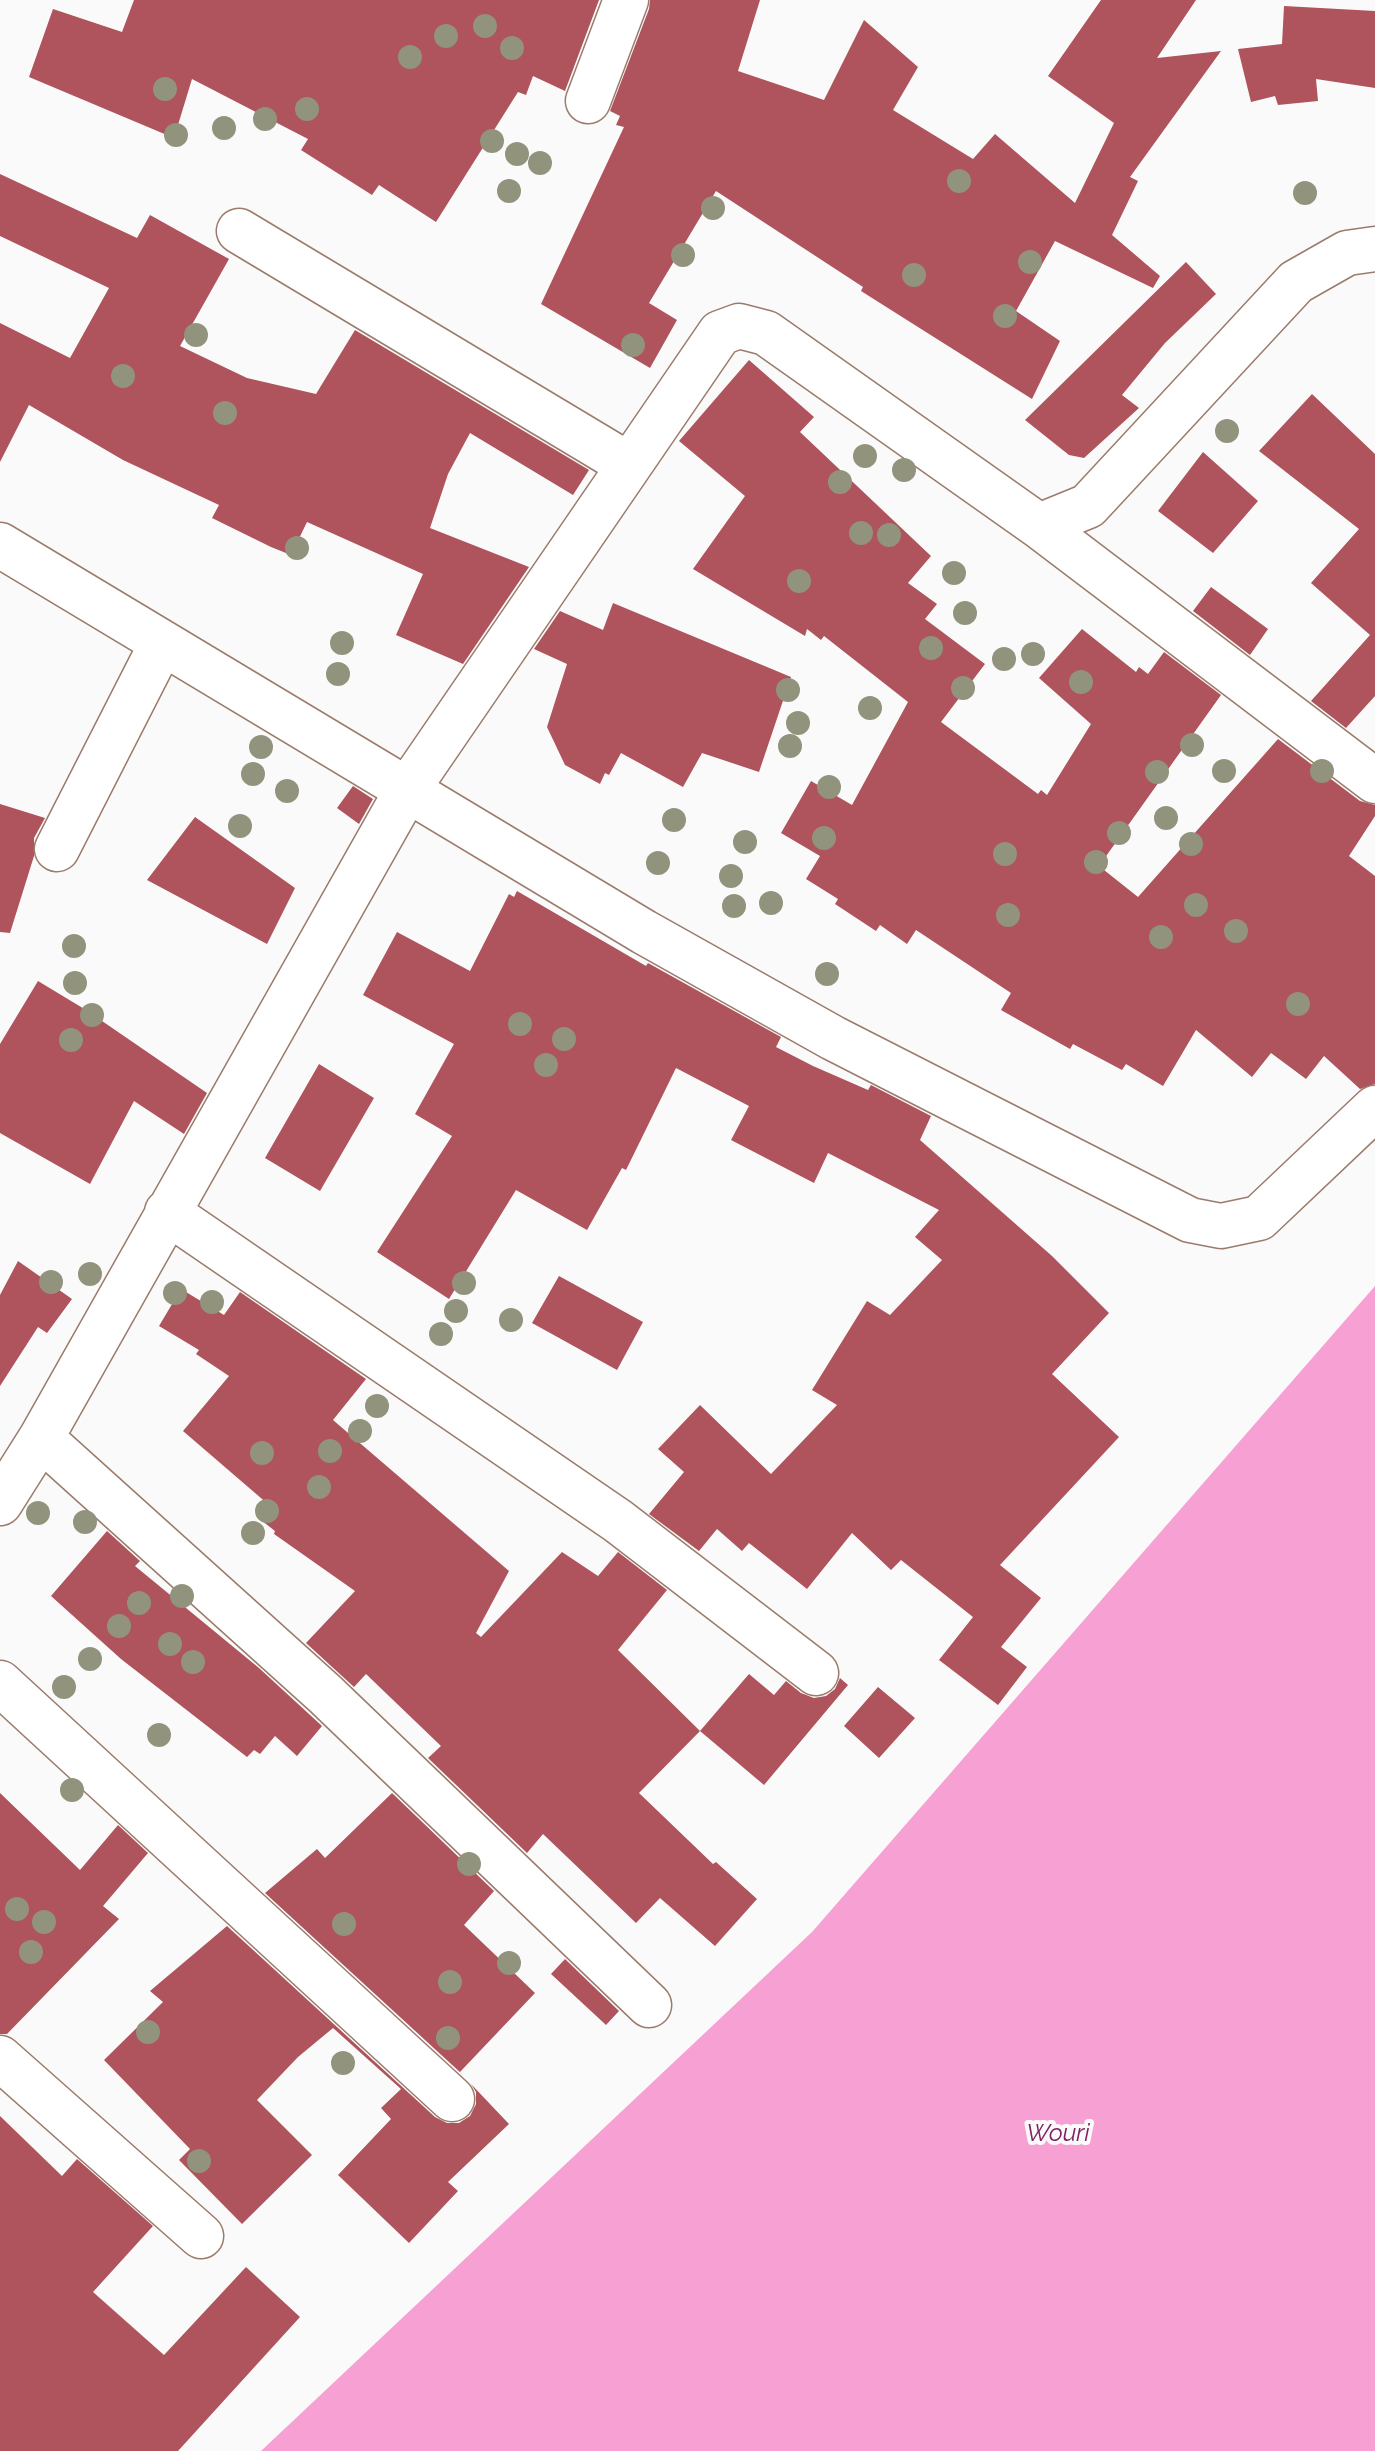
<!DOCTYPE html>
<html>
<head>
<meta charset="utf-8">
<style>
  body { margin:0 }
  canvas { display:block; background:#fafafa }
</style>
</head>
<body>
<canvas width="1375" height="2451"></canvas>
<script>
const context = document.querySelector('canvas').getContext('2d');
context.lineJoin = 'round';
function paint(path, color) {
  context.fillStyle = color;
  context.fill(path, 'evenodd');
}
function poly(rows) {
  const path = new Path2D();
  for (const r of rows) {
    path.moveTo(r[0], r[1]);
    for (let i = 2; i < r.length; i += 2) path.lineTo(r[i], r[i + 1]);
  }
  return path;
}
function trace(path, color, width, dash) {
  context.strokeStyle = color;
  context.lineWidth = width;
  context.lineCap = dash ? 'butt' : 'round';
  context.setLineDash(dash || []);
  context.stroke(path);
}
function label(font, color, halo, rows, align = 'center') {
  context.font = font + ' Raleway,sans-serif';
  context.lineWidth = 8;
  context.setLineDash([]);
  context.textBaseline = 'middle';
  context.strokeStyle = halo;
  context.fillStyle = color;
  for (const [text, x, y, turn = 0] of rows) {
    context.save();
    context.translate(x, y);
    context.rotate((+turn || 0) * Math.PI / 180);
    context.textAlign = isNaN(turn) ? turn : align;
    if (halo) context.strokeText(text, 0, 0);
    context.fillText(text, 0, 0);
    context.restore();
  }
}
const water = poly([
  [1375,1286,1375,2451,261,2451,812,1932]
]);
const building = poly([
  [134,0,599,0,565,91,533,76,526,95,518,92,436,222,379,185,372,195,301,150,308,139,192,79,174,138,29,77,53,9,122,32],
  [650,0,760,0,738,71,824,100,864,20,918,67,893,110,973,159,995,134,1075,203,1114,123,1048,76,1101,0,1196,0,1157,58,1221,51,1130,177,1138,181,1112,235,1160,276,1153,288,1055,241,1016,311,1060,341,1032,399,861,291,863,287,716,191,649,303,677,320,650,368,541,304,624,127,616,125,620,116,610,111,649,9],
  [1284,6,1375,11,1375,88,1316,79,1318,101,1278,105,1275,96,1251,102,1238,49,1282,44],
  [0,174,137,238,150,215,229,259,180,346,247,378,316,394,355,330,589,470,573,495,470,433,448,474,430,528,529,567,463,664,396,635,423,574,307,522,291,555,271,547,212,518,219,505,123,460,29,405,0,462,0,323,70,358,109,288,0,236],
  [1186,262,1216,294,1165,343,1122,395,1139,408,1084,458,1069,455,1025,420],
  [749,360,814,417,800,432,931,556,908,583,937,604,925,619,985,664,941,722,1038,794,1041,790,1047,795,1091,724,1039,678,1082,629,1136,672,1139,667,1148,674,1164,652,1221,695,1099,866,1138,897,1278,739,1360,801,1375,805,1375,816,1349,856,1375,876,1375,1084,1360,1089,1324,1056,1306,1079,1271,1053,1252,1077,1196,1030,1163,1086,1126,1064,1122,1070,1073,1044,1070,1049,1001,1010,1011,993,916,930,907,944,880,925,876,931,835,904,838,899,806,879,820,856,781,833,811,781,852,805,908,702,824,636,821,640,807,629,805,636,693,569,745,496,679,441],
  [1312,394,1375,454,1375,696,1346,728,1311,701,1370,635,1311,583,1359,529,1259,451],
  [1203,452,1258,501,1213,553,1158,511],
  [1211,587,1268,629,1250,655,1193,611],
  [613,603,791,677,759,772,702,753,683,787,621,753,609,775,605,773,600,784,565,765,547,727,567,664,534,649,560,611,603,630],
  [353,786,373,799,359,824,337,808],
  [0,804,45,818,34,838,34,856,10,933,0,932],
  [195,817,295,888,267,944,147,880],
  [517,891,646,966,648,963,781,1037,776,1047,813,1066,868,1090,871,1085,931,1116,920,1140,1052,1256,1109,1313,1052,1374,1119,1437,1000,1565,1041,1598,1001,1647,1027,1667,998,1705,939,1660,973,1617,901,1560,891,1570,852,1533,807,1589,749,1543,742,1551,717,1529,699,1551,649,1514,684,1472,658,1449,700,1405,771,1474,837,1405,812,1390,867,1301,890,1315,942,1260,915,1237,939,1210,828,1153,814,1183,731,1140,749,1106,676,1068,626,1170,622,1168,587,1230,516,1190,449,1299,377,1252,452,1136,415,1114,454,1044,363,995,397,932,470,971,509,894,514,897],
  [38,981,86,1010,207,1093,184,1134,134,1101,90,1184,0,1133,0,1044],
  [319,1064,374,1098,320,1191,265,1158],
  [18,1261,72,1299,47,1333,38,1327,0,1386,0,1295],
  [559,1276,643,1322,617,1370,532,1323],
  [181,1289,224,1315,240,1292,366,1379,333,1420,509,1571,476,1633,481,1637,562,1552,598,1576,618,1552,667,1590,618,1650,700,1731,639,1793,713,1864,716,1862,757,1899,715,1946,660,1898,636,1923,543,1834,527,1853,428,1758,441,1746,366,1674,354,1687,306,1643,355,1591,274,1534,275,1531,257,1517,269,1505,183,1431,229,1376,196,1354,199,1350,159,1326],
  [107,1531,140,1561,135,1566,259,1668,322,1726,297,1756,275,1736,260,1754,254,1750,247,1757,121,1659,51,1596],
  [749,1674,774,1695,786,1681,801,1693,814,1698,826,1696,835,1689,840,1678,848,1685,764,1785,700,1731],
  [878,1687,915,1718,879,1758,844,1726],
  [0,1793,80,1870,118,1825,148,1853,103,1906,119,1919,7,2034,0,2034],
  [392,1793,494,1891,464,1925,535,1993,460,2072,462,2074,265,1893,317,1849,325,1858],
  [227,1926,435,2117,447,2123,459,2123,470,2116,476,2104,476,2092,471,2084,509,2124,448,2182,458,2191,409,2243,338,2175,391,2119,381,2108,401,2089,333,2028,298,2057,257,2100,312,2155,242,2224,179,2160,190,2149,104,2060,163,2002,150,1991],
  [565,1959,619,2011,606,2025,551,1974],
  [0,2116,62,2176,77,2159,153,2226,93,2292,164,2355,246,2267,300,2317,178,2451,0,2451]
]);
const minor = poly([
  [588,101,626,0],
  [239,231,629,465],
  [1039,526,1375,781],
  [0,545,644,932,833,1038,1190,1220,1221,1226,1259,1218,1375,1108],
  [57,849,162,643],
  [167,1212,618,1521,816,1673],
  [41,1438,325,1694,649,2005],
  [0,1503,41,1438,407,790,720,333,739,326,766,333,1039,526,1088,506,1296,282,1347,253,1375,249],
  [0,1683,452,2099],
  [0,2058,201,2236]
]);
const trees = [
  [485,26],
  [446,36],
  [512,48],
  [410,57],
  [165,89],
  [307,109],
  [265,119],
  [224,128],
  [176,135],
  [492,141],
  [517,154],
  [540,163],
  [959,181],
  [509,191],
  [1305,193],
  [713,208],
  [683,255],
  [1030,262],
  [914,275],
  [1005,316],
  [196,335],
  [633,345],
  [123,376],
  [225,413],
  [1227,431],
  [865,456],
  [904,470],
  [840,482],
  [861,533],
  [889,535],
  [297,548],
  [954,573],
  [799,581],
  [965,613],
  [342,643],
  [931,648],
  [1033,654],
  [1004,659],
  [338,674],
  [1081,682],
  [963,688],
  [788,690],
  [870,708],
  [798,723],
  [1192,745],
  [790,746],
  [261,747],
  [1224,771],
  [1322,771],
  [1157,772],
  [253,774],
  [829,787],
  [287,791],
  [1166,818],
  [674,820],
  [240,826],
  [1119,833],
  [824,838],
  [745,842],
  [1191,844],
  [1005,854],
  [1096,862],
  [658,863],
  [731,876],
  [771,903],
  [1196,905],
  [734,906],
  [1008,915],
  [1236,931],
  [1161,937],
  [74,946],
  [827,974],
  [75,983],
  [1298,1004],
  [92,1015],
  [520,1024],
  [564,1039],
  [71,1040],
  [546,1065],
  [90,1274],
  [51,1282],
  [464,1283],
  [175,1293],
  [212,1302],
  [456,1311],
  [511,1320],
  [441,1334],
  [377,1406],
  [360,1431],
  [330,1451],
  [262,1453],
  [319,1487],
  [267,1511],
  [38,1513],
  [85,1522],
  [253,1533],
  [182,1596],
  [139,1603],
  [119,1626],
  [170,1644],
  [90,1659],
  [193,1662],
  [64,1687],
  [159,1735],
  [72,1790],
  [469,1864],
  [17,1909],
  [44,1922],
  [344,1924],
  [31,1952],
  [509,1963],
  [450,1982],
  [148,2032],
  [448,2038],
  [343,2063],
  [199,2161]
];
const waterNames = [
  ["Wouri",1058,2134]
];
paint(water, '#f7a0d3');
paint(building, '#af535c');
trace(minor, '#9b7b6b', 47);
trace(minor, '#fff', 44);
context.fillStyle = '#92937d';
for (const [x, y] of trees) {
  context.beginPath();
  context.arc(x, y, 12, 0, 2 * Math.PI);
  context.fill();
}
label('italic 24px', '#811f62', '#fafafa', waterNames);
</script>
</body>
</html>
